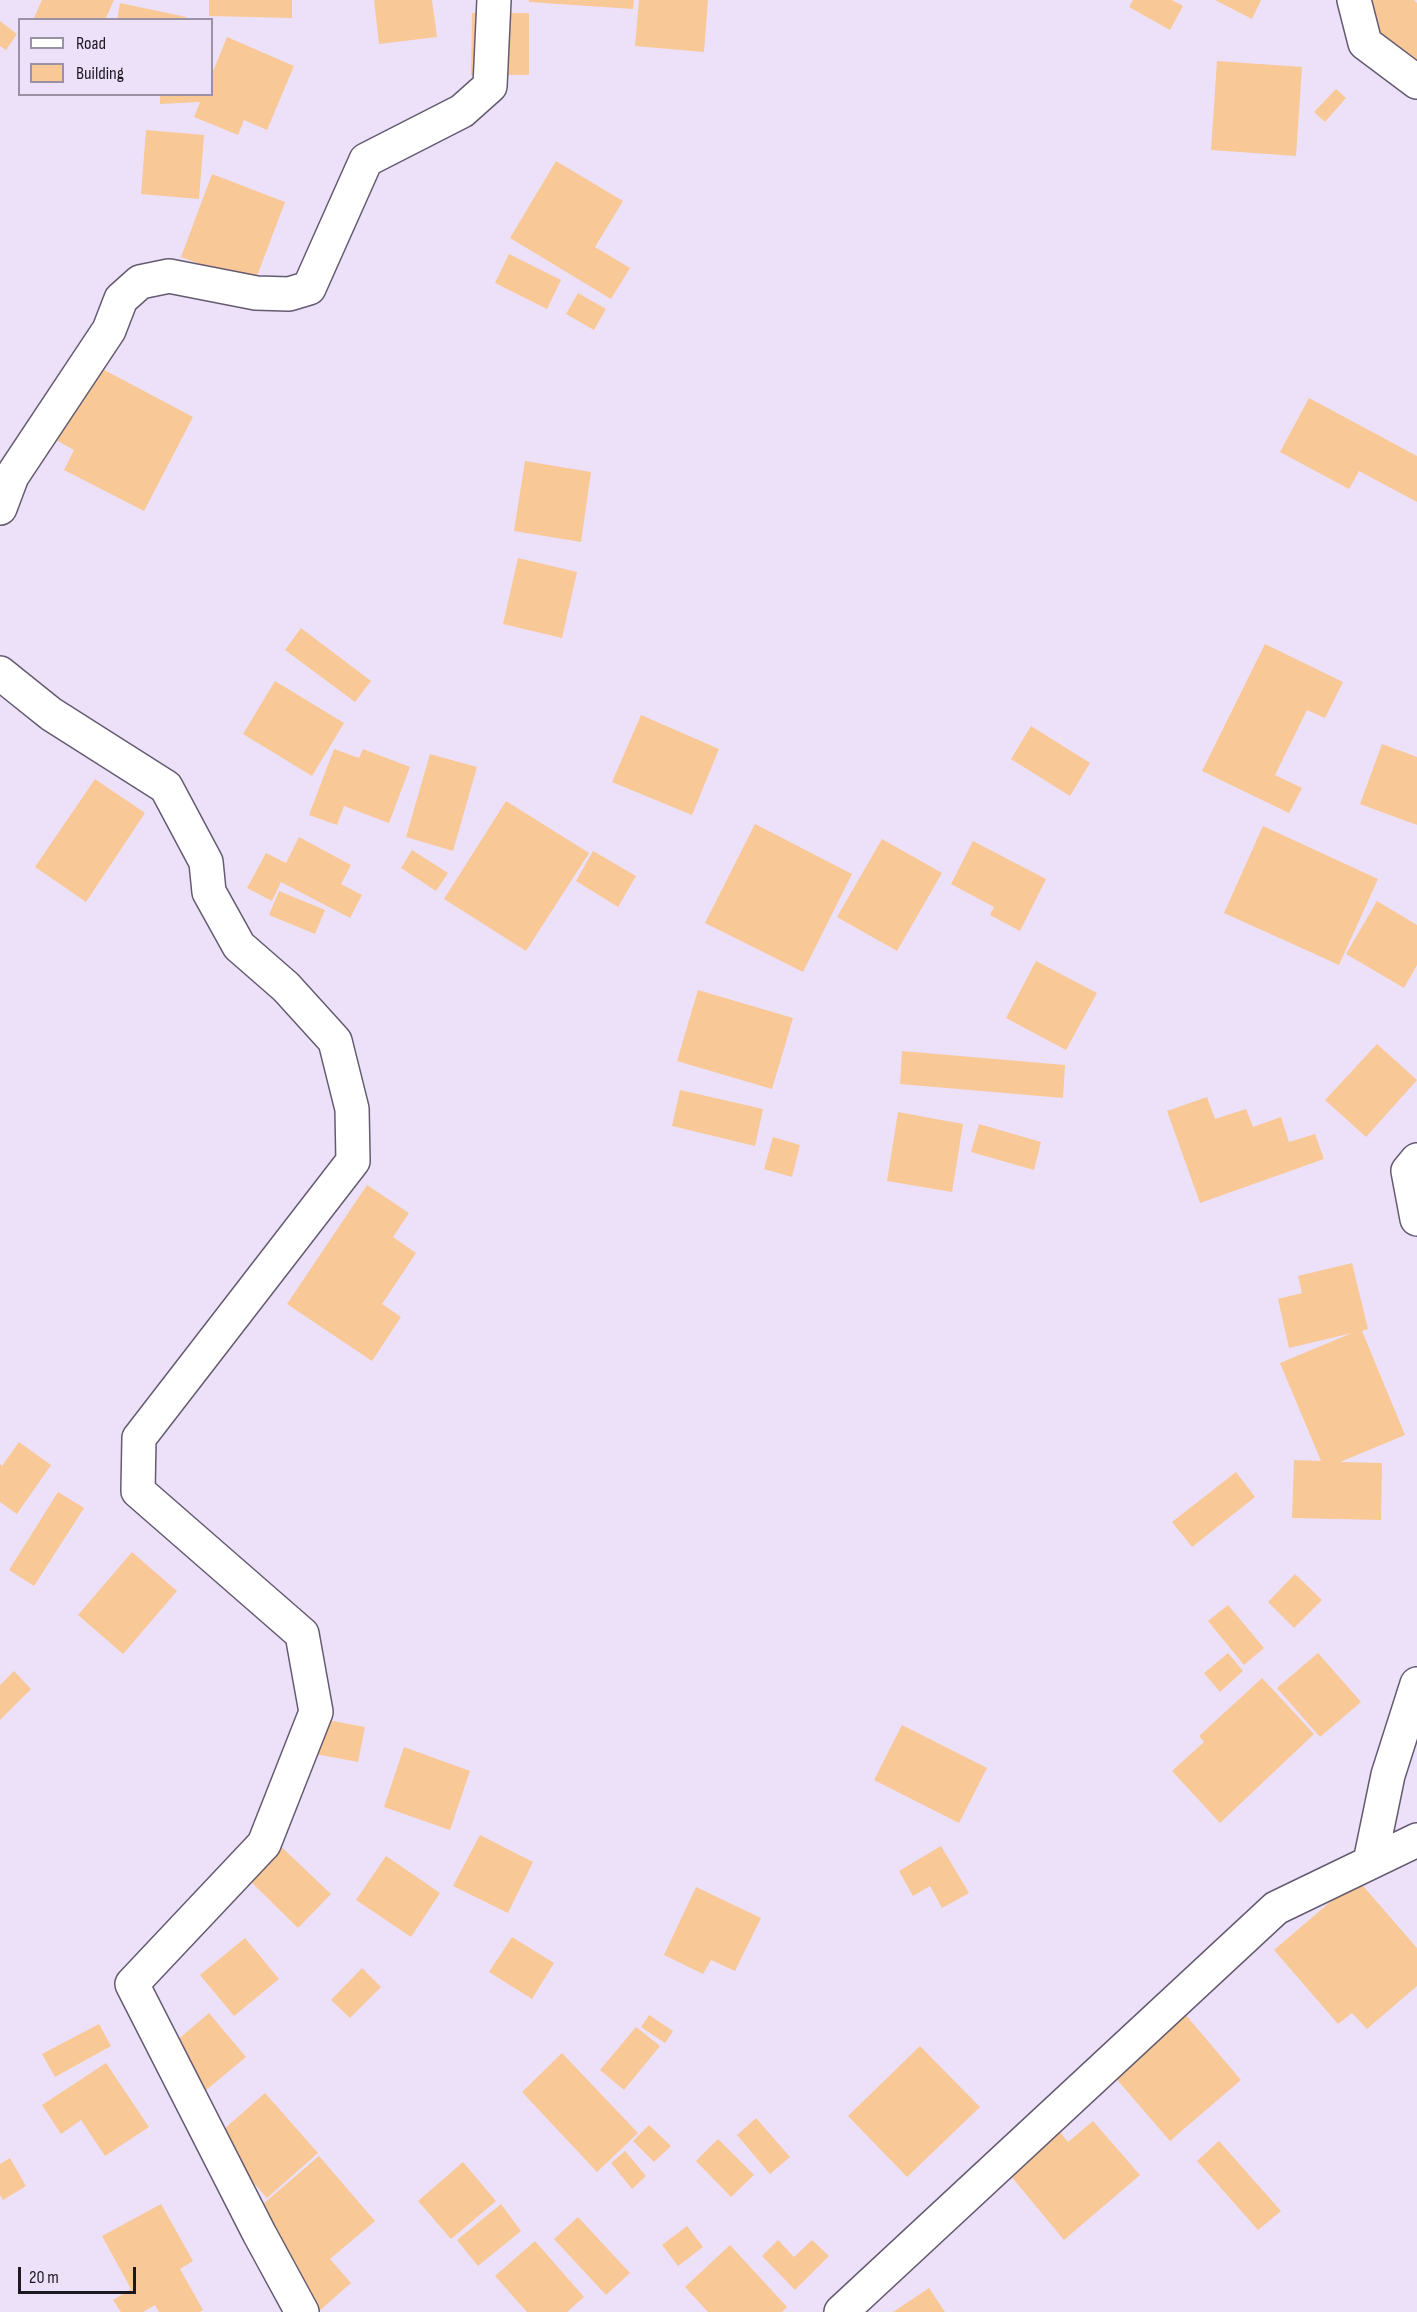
<!DOCTYPE html>
<html>
<head>
<meta charset="utf-8">
<style>
  body { margin:0 }
  #map { position:relative; width:1417px; height:2312px; overflow:hidden; background:#ede1fa; font-family:"Sofia Sans Condensed",sans-serif }
  canvas { display:block }
  .legend { position:absolute; left:18px; top:18px; width:195px; height:78px; box-sizing:border-box; background:#ede1fa; border:2px solid #9a91a4; margin:0; padding:8px 10px; list-style:none; font-size:18px; color:#1d1922 }
  .legend li { display:flex; align-items:center; gap:12px; height:30px }
  .legend b { width:30px; border:2px solid #9a91a4 }
  .scale { position:absolute; left:18px; top:2267px; width:118px; height:27px; box-sizing:border-box; border:3px solid #1d1922; border-top:0; padding-left:8px; font-size:18px; line-height:21px; white-space:nowrap; color:#1d1922; -webkit-text-stroke:4px #ede1fa; paint-order:stroke }
</style>
</head>
<body>
<div id="map">
<canvas width="1417" height="2312"></canvas>
<ul class="legend">
<li><b style="height:8px;background:#fff"></b>Road</li>
<li><b style="height:16px;background:#f8c896"></b>Building</li>
</ul>
<div class="scale">20 m</div>
</div>
<script>
const context = document.querySelector('canvas').getContext('2d');
context.lineJoin = 'round';
function paint(path, color) {
  context.fillStyle = color;
  context.fill(path, 'evenodd');
}
function poly(rows) {
  const path = new Path2D();
  for (const r of rows) {
    path.moveTo(r[0], r[1]);
    for (let i = 2; i < r.length; i += 2) path.lineTo(r[i], r[i + 1]);
  }
  return path;
}
function trace(path, color, width, dash) {
  context.strokeStyle = color;
  context.lineWidth = width;
  context.lineCap = dash ? 'butt' : 'round';
  context.setLineDash(dash || []);
  context.stroke(path);
}
const building = poly([
  [42,0,114,0,105,20,33,20],
  [209,0,292,0,292,18,209,16],
  [374,0,432,0,437,37,379,44],
  [529,0,634,0,633,9,529,2],
  [639,0,708,0,704,52,635,46],
  [1133,0,1172,0,1183,6,1170,30,1129,7],
  [1215,0,1261,0,1252,19],
  [1337,0,1414,0,1417,3,1417,62,1400,75],
  [120,3,186,17,185,20,117,20],
  [472,13,529,13,529,75,471,75],
  [0,21,17,34,6,50,0,46],
  [227,37,294,66,267,130,244,120,238,135,194,117,200,102,160,104,160,94,202,94,202,97,203,94,212,94,212,74],
  [1217,61,1302,67,1296,156,1211,150],
  [1336,89,1346,98,1325,122,1314,112],
  [146,130,204,135,199,199,141,194],
  [556,161,623,201,595,247,630,268,611,299,510,238],
  [212,174,285,202,254,284,181,257],
  [509,254,561,280,547,309,495,283],
  [578,293,606,309,594,330,566,314],
  [93,364,193,417,144,511,64,470,74,450,54,439],
  [1309,398,1417,456,1417,502,1359,471,1349,489,1280,452],
  [525,461,591,472,581,542,514,531],
  [518,558,577,572,562,638,503,624],
  [301,628,371,681,355,702,285,650],
  [1265,644,1343,682,1325,718,1307,710,1275,775,1302,788,1289,813,1202,771],
  [275,681,344,723,312,776,243,734],
  [641,715,719,749,692,815,612,782],
  [1031,726,1090,763,1070,796,1011,759],
  [1382,744,1417,757,1417,825,1360,804],
  [334,749,359,758,363,749,410,767,389,823,344,806,337,825,309,815],
  [430,754,477,767,453,851,406,837],
  [95,779,145,813,86,902,35,867],
  [506,801,589,853,526,951,444,899],
  [755,824,852,874,803,972,705,923],
  [1263,826,1378,879,1339,965,1224,913],
  [299,837,351,865,341,884,362,895,350,918,281,882,272,901,247,888,266,853,286,863],
  [882,839,942,873,897,951,837,917],
  [973,841,1046,879,1020,931,990,915,994,907,951,884],
  [412,850,448,873,436,891,401,868],
  [593,851,636,876,618,907,576,881],
  [279,891,325,910,315,934,269,915],
  [1377,901,1417,925,1417,965,1404,988,1346,954],
  [1036,961,1097,993,1066,1050,1006,1018],
  [698,990,793,1018,772,1089,677,1061],
  [1377,1044,1417,1080,1366,1137,1325,1100],
  [902,1051,1065,1065,1063,1098,900,1084],
  [680,1090,763,1109,755,1146,672,1126],
  [1207,1097,1215,1119,1246,1109,1253,1127,1281,1117,1289,1142,1315,1134,1324,1159,1200,1203,1167,1111],
  [898,1112,963,1124,952,1192,887,1181],
  [979,1124,1041,1142,1034,1170,971,1152],
  [773,1137,800,1145,792,1177,764,1169],
  [367,1185,409,1213,393,1237,416,1253,382,1304,401,1317,372,1361,287,1304],
  [1352,1263,1368,1329,1362,1331,1405,1435,1340,1462,1382,1463,1381,1520,1292,1518,1294,1460,1321,1461,1280,1363,1352,1333,1289,1348,1278,1299,1302,1293,1298,1276],
  [19,1442,51,1465,17,1514,0,1502,0,1464,2,1466],
  [1236,1472,1255,1497,1192,1547,1172,1522],
  [58,1492,84,1508,34,1586,9,1570],
  [132,1552,177,1591,123,1654,78,1615],
  [1295,1574,1322,1600,1294,1628,1268,1602],
  [1228,1605,1264,1648,1244,1665,1208,1621],
  [1228,1653,1243,1671,1220,1692,1204,1673],
  [1318,1653,1361,1702,1320,1737,1277,1688],
  [14,1671,31,1689,0,1720,0,1685],
  [1262,1678,1314,1734,1220,1823,1172,1771,1204,1742,1199,1736],
  [317,1718,365,1727,358,1762,310,1753],
  [902,1725,987,1768,959,1823,874,1780],
  [404,1747,470,1771,450,1830,384,1807],
  [480,1835,533,1862,508,1913,453,1886],
  [273,1839,331,1894,298,1928,241,1872],
  [941,1846,969,1893,942,1908,930,1886,913,1896,899,1871],
  [386,1856,440,1893,411,1937,356,1900],
  [1357,1879,1417,1948,1417,1986,1367,2029,1352,2013,1338,2024,1274,1950],
  [696,1887,761,1918,735,1971,711,1960,703,1974,664,1955],
  [512,1937,554,1963,532,1999,489,1972],
  [245,1938,279,1979,234,2016,200,1975],
  [362,1968,381,1987,350,2018,331,2000],
  [209,2013,246,2057,199,2096,162,2053],
  [1184,2013,1241,2080,1170,2141,1113,2075],
  [649,2015,673,2031,665,2043,641,2027],
  [99,2024,111,2046,55,2077,42,2054],
  [636,2027,660,2046,624,2090,600,2070],
  [920,2046,980,2107,907,2177,848,2116],
  [562,2053,638,2133,597,2172,522,2092],
  [106,2063,149,2127,105,2156,81,2120,61,2134,42,2105],
  [265,2093,318,2153,267,2198,214,2138],
  [756,2118,790,2157,770,2174,737,2135],
  [1093,2121,1140,2175,1064,2240,1005,2169,1055,2126,1068,2142],
  [649,2125,671,2146,654,2162,633,2141],
  [718,2139,754,2175,731,2197,696,2161],
  [1219,2141,1281,2211,1258,2230,1197,2161],
  [625,2151,646,2176,632,2189,611,2163],
  [319,2156,375,2221,330,2259,351,2283,318,2312,241,2179,263,2204],
  [10,2158,26,2186,3,2200,0,2195,0,2164],
  [463,2162,496,2201,451,2239,418,2201],
  [161,2204,193,2261,180,2269,203,2310,200,2312,159,2312,155,2305,143,2312,121,2312,113,2300,131,2289,102,2236],
  [501,2204,521,2231,478,2266,457,2240],
  [578,2217,630,2273,606,2295,554,2239],
  [687,2226,703,2247,678,2266,662,2245],
  [778,2240,794,2257,812,2240,829,2256,795,2290,762,2256],
  [535,2241,584,2297,567,2312,527,2312,495,2276],
  [730,2245,787,2307,782,2312,708,2312,685,2287],
  [929,2288,945,2312,893,2312]
]);
const minor = poly([
  [1354,0,1365,43,1417,82],
  [0,508,12,476,109,330,121,299,140,282,169,276,256,293,289,294,309,288,366,160,462,111,490,86,494,0],
  [0,673,51,714,166,787,206,862,209,892,239,946,286,987,335,1041,352,1109,353,1161,139,1438,138,1491,302,1634,316,1712,264,1844,132,1984,259,2233,302,2312],
  [1417,1160,1408,1171,1417,1219],
  [1370,1862,1388,1775,1417,1684],
  [841,2312,1276,1908,1417,1840]
]);
paint(building, '#f8c896');
trace(minor, '#655b71', 36);
trace(minor, '#fff', 33);
</script>
</body>
</html>
